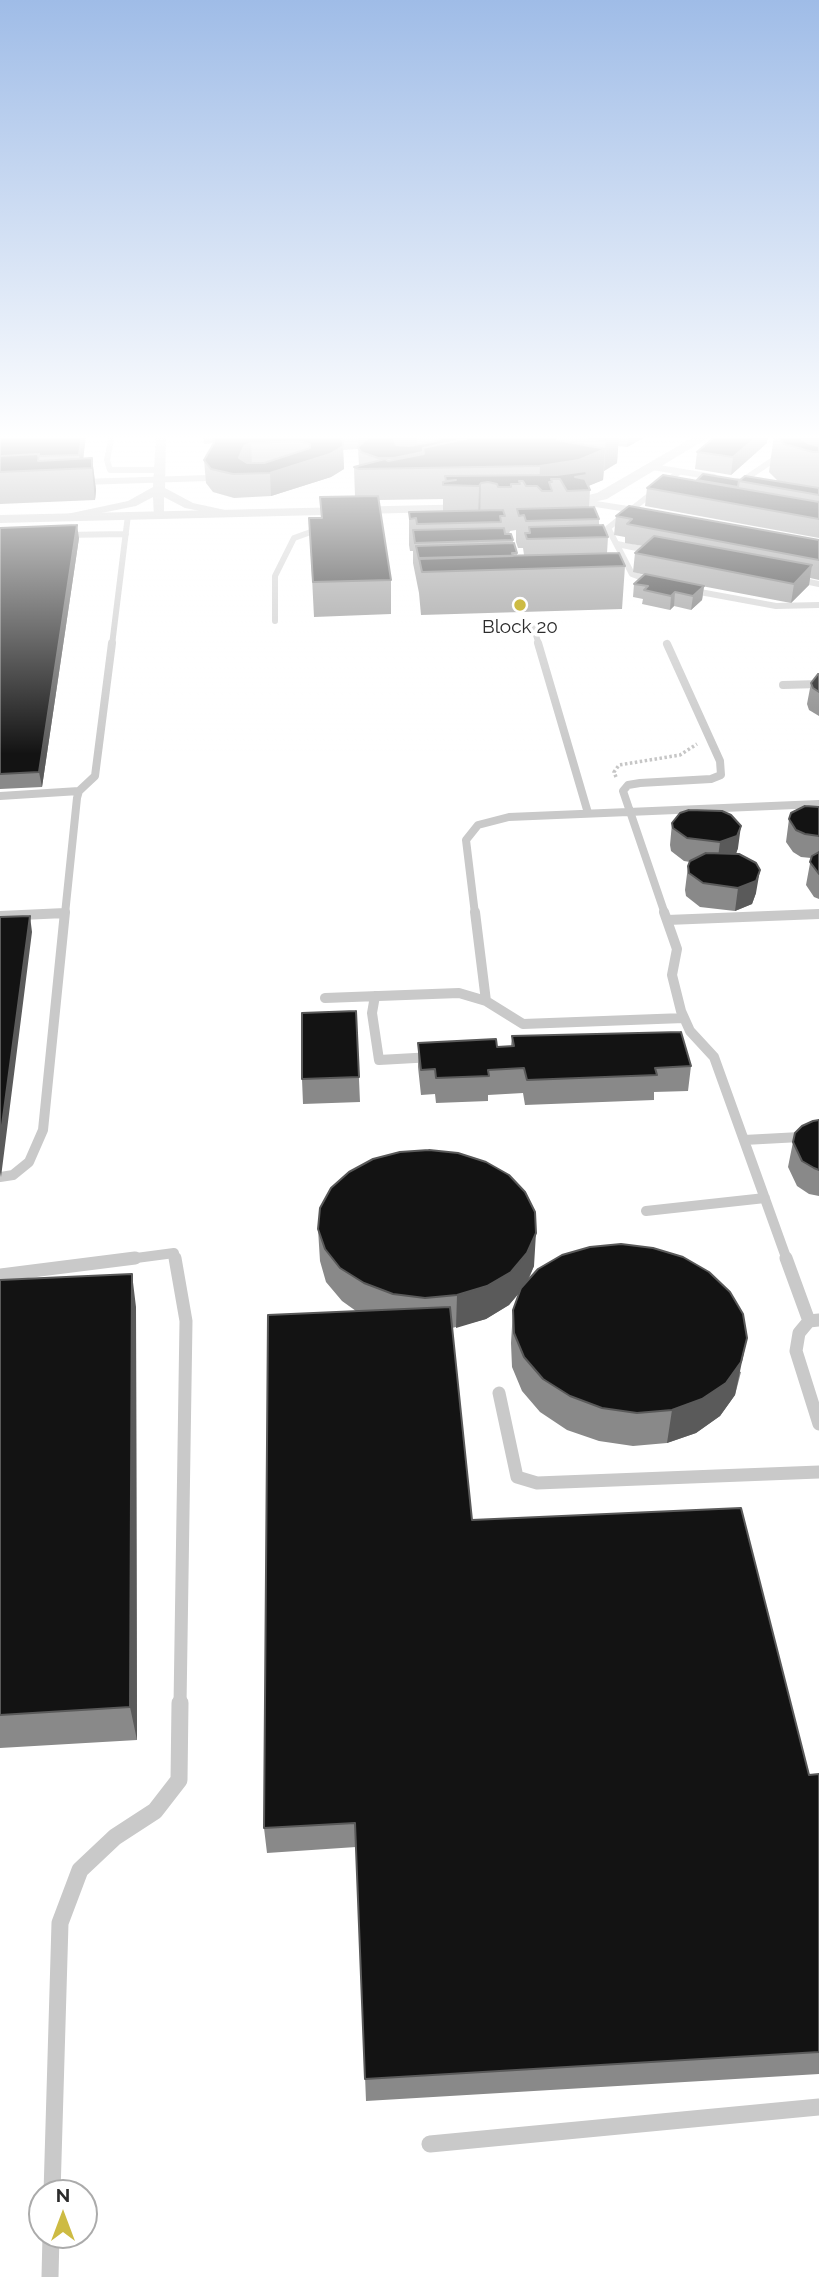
<!DOCTYPE html>
<html>
<head>
<meta charset="utf-8">
<style>
  body { margin:0 }
  #map { position:relative; width:819px; height:2277px; overflow:hidden; background:#fff; font-family:Raleway,sans-serif }
  canvas { display:block }
  .north { position:absolute; left:28px; top:2179px; width:70px; height:70px; box-sizing:border-box; background:#fff; border:2px solid #ababab; border-radius:50%; rotate:0deg; font-size:19px; font-weight:700; line-height:28px; text-align:center; color:#2c2c2c }
  .north::after { content:''; display:block; margin:auto; width:24px; height:32px; background:#cdbb43; clip-path:polygon(50% 0,100% 100%,50% 72%,0 100%) }
</style>
</head>
<body>
<div id="map">
<canvas width="819" height="2277"></canvas>
<div class="north">N</div>
</div>
<script>
const context = document.querySelector('canvas').getContext('2d');
context.lineJoin = 'round';
function poly(rows) {
  const path = new Path2D();
  for (const r of rows) {
    path.moveTo(r[0], r[1]);
    for (let i = 2; i < r.length; i += 2) path.lineTo(r[i], r[i + 1]);
  }
  return path;
}
function trace(path, color, width, dash) {
  context.strokeStyle = color;
  context.lineWidth = width;
  context.lineCap = dash ? 'butt' : 'round';
  context.setLineDash(dash || []);
  context.stroke(path);
}
function paint(path, color) {
  context.fillStyle = color;
  context.fill(path, 'evenodd');
}
function label(font, color, halo, rows, align = 'center') {
  context.font = font + ' Raleway,sans-serif';
  context.lineWidth = 7;
  context.setLineDash([]);
  context.textBaseline = 'middle';
  context.strokeStyle = halo;
  context.fillStyle = color;
  for (const [text, x, y, turn = 0] of rows) {
    context.save();
    context.translate(x, y);
    context.rotate((+turn || 0) * Math.PI / 180);
    context.textAlign = isNaN(turn) ? turn : align;
    if (halo) context.strokeText(text, 0, 0);
    context.fillText(text, 0, 0);
    context.restore();
  }
}
const path = poly([
  [616,777,614,772,619,765,680,755,697,744]
]);
const serviceFar4 = poly([
  [112,435,107,460,110,470,159,470],
  [652,467,714,477],
  [737,481,742,481,782,454],
  [82,482,208,478],
  [583,502,634,510],
  [65,535,126,534],
  [617,544,652,551],
  [795,579,819,584],
  [653,582,632,574,608,528,679,472],
  [689,590,776,606,819,605],
  [275,621,275,576,294,538,322,528],
  [533,625,539,645],
  [112,645,128,515]
]);
const serviceFar3 = poly([
  [538,643,588,813],
  [783,685,819,684],
  [0,796,79,791],
  [51,914,65,913],
  [65,914,77,798,79,791,95,776,112,643],
  [475,914,466,840,478,825,509,817,819,804],
  [665,914,623,791,628,785,640,783,711,779,721,775,720,761,667,644]
]);
const serviceFar2 = poly([
  [475,912,486,1001],
  [664,912,677,949,672,975,681,1011,690,1031,714,1057,787,1260],
  [0,916,65,913],
  [667,920,819,914],
  [375,996,372,1013,379,1060,433,1057],
  [325,998,459,993,486,1001,523,1024,684,1018],
  [744,1140,819,1136],
  [0,1177,13,1175,29,1162,43,1130,65,912],
  [646,1211,765,1198],
  [121,1260,174,1253,175,1260]
]);
const serviceFar1 = poly([
  [175,1258,186,1321,180,1705],
  [786,1258,809,1321],
  [0,1275,135,1258],
  [819,1320,809,1321,799,1333,796,1351,819,1424],
  [499,1393,517,1477,537,1483,819,1472]
]);
const service = poly([
  [430,2144,819,2107],
  [52,2193,60,1923,80,1870,115,1837,155,1811,179,1780,180,1703],
  [50,2277,51,2235]
]);
const minor = poly([
  [156,435,166,435,165,488,193,503,225,510,225,516,185,508,164,497,164,514,154,517,153,497,136,506,67,520,67,514,128,501,153,487,156,435]
]);
const tertiary = poly([
  [697,435,713,435,607,499,554,511,547,507,549,504,597,493,697,435],
  [477,504,482,505,484,508,482,511,0,523,0,515,477,504]
]);
const wall = poly([
  [0,435,86,435,83,459,92,458,96,490,95,500,0,504],
  [203,435,649,435,627,447,618,446,617,463,604,471,603,480,588,486,590,490,589,507,599,519,599,525,608,537,607,553,625,566,622,609,421,615,419,593,413,563,413,551,410,551,409,545,409,512,443,511,443,499,379,500,391,580,391,614,314,617,309,518,321,518,320,497,355,497,354,467,359,466,358,449,343,450,344,469,331,477,271,496,234,498,213,492,206,483,204,460,214,443,204,444],
  [516,530,516,542,518,548,523,548,524,555,517,555,517,553,513,544,513,540,509,534,510,531],
  [774,435,819,435,819,538,645,506,647,488,696,481,697,480,778,481,769,472],
  [767,443,731,475,695,469,697,452],
  [616,516,819,540,819,580,810,578,809,585,791,603,691,584,704,586,702,600,691,610,674,606,670,610,642,604,643,599,633,597,634,584,645,575,633,572,635,553,643,546,625,543,625,537,614,535],
  [0,528,79,538,42,787,0,789],
  [819,674,819,716,809,710,807,704,811,683],
  [819,807,819,899,814,897,806,885,811,858,801,857,793,852,786,842,789,819],
  [672,823,738,848,736,854,756,893,752,904,735,911,700,907,686,896,685,890,688,866,690,862,684,861,671,851,670,845],
  [356,1011,360,1102,303,1104,302,1079],
  [512,1036,691,1066,688,1091,654,1092,654,1100,525,1105,523,1093,488,1095,488,1101,436,1103,435,1094,421,1095,418,1067,418,1043,497,1047,511,1046],
  [819,1120,819,1196,809,1194,797,1186,788,1167,793,1142],
  [318,1229,534,1266,528,1281,741,1372,735,1395,720,1416,696,1433,667,1443,633,1446,599,1441,567,1430,540,1412,522,1391,512,1367,511,1343,513,1310,519,1293,509,1305,486,1319,452,1328,472,1520,809,1775,819,1774,819,2074,366,2101,356,1847,267,1853,264,1828,356,1311,342,1301,326,1282,320,1261],
  [0,1280,136,1307,137,1740,0,1748]
]);
const shadedWall = poly([
  [82,435,86,435,82,469,81,469,79,455],
  [358,435,374,435,359,449],
  [401,435,417,435,417,452,423,452,423,468,394,468,394,440],
  [616,435,619,435,617,463,604,471,606,441],
  [628,435,649,435,627,447],
  [759,435,768,435,767,443,731,475,733,457],
  [799,435,819,435,819,452,796,447],
  [251,443,252,466,239,458,244,446],
  [343,446,344,469,331,477,271,496,270,473],
  [605,449,603,480,586,487,560,479,551,479,539,488,540,466],
  [92,458,96,490,95,500,92,468],
  [481,483,480,522,478,522,479,486],
  [77,525,79,538,42,787,39,772],
  [812,565,809,585,791,603,794,584],
  [704,586,702,600,691,610,693,596],
  [675,592,674,606,670,610,671,596],
  [741,826,738,848,734,859,717,865,720,842],
  [760,870,756,893,752,904,735,911,738,888],
  [30,916,32,932,1,1177,0,1172,0,1140],
  [536,1233,534,1266,525,1286,509,1305,486,1319,456,1328,457,1295],
  [132,1274,136,1307,137,1740,130,1707],
  [747,1338,735,1395,720,1416,696,1433,667,1443,672,1410]
]);
const building = poly([
  [0,435,82,435,79,455,38,456,39,454,0,456,0,435],
  [213,435,334,435,343,440,343,446,330,454,270,473,233,474,211,469,204,460,214,443,213,435],
  [298,441,310,444,310,448,264,463,247,463,239,458,244,446,251,443,298,441],
  [371,435,401,435,394,440,396,445,409,446,437,441,442,438,439,435,483,435,423,448,423,452,394,458,378,458,361,452,358,447,371,435],
  [483,435,554,435,557,440,605,449,579,460,540,466,359,469,354,467,385,459,388,461,424,454,423,448,483,435],
  [578,435,616,435,606,441,578,435],
  [717,435,759,435,733,457,697,452,717,435],
  [776,435,799,435,798,436,807,443,819,446,819,452,813,452,784,444,776,435],
  [39,454,38,461,92,458,92,468,0,472,0,456,39,454],
  [586,471,587,475,575,477,585,479,590,490,567,491,560,479,551,479,552,482,549,482,552,491,542,491,537,486,526,486,523,481,519,481,520,484,511,484,511,487,498,487,497,484,488,482,481,483,479,486,443,485,443,482,456,480,446,481,445,476,557,475,586,471],
  [703,474,739,480,738,487,697,480,703,474],
  [663,475,819,502,819,519,647,488,663,475],
  [745,476,819,488,819,495,739,481,745,476],
  [378,496,391,580,313,582,309,518,322,518,320,497,378,496],
  [629,506,819,540,819,560,627,524,632,519,616,516,629,506],
  [594,507,599,519,526,521,524,515,519,516,517,509,594,507],
  [503,510,505,516,500,516,501,522,417,524,416,518,410,519,409,512,503,510],
  [77,525,39,772,0,774,0,528,77,525],
  [603,525,608,537,527,539,525,533,530,533,529,527,603,525],
  [504,528,505,534,511,534,513,540,415,543,413,530,504,528],
  [654,536,812,565,794,584,635,553,654,536],
  [514,543,517,553,512,553,513,556,419,559,416,546,514,543],
  [619,553,625,566,422,572,419,558,619,553],
  [645,574,704,586,693,596,675,592,671,596,644,590,648,586,634,584,645,574],
  [818,674,819,674,819,692,813,688,811,683,818,674],
  [805,806,819,807,819,836,805,834,796,830,789,819,791,813,805,806],
  [689,810,722,811,731,815,741,826,737,836,720,842,687,838,673,828,672,823,680,813,689,810],
  [819,852,819,874,810,862,812,856,819,852],
  [706,853,739,854,756,863,760,870,756,881,738,888,703,883,689,873,688,866,690,861,706,853],
  [30,916,0,1140,0,917,30,916],
  [356,1011,359,1077,302,1079,302,1013,356,1011],
  [681,1032,691,1066,655,1068,657,1075,527,1080,524,1068,488,1070,489,1076,436,1078,435,1069,421,1070,418,1043,496,1039,497,1047,514,1046,512,1036,681,1032],
  [819,1120,819,1170,814,1168,802,1161,793,1142,795,1133,802,1126,813,1121,819,1120],
  [429,1150,458,1153,486,1162,509,1175,525,1192,535,1212,536,1233,527,1253,511,1272,487,1286,457,1295,425,1298,393,1294,364,1283,340,1268,325,1249,318,1229,320,1208,331,1188,349,1172,373,1159,400,1152,429,1150],
  [621,1244,653,1248,683,1257,709,1272,730,1292,743,1314,747,1338,741,1362,726,1383,702,1399,672,1410,637,1413,602,1408,570,1396,543,1379,524,1357,514,1333,513,1310,521,1288,538,1269,562,1255,590,1247,621,1244],
  [132,1274,130,1707,0,1715,0,1280,132,1274],
  [450,1307,472,1520,741,1508,809,1775,819,1774,819,2052,365,2079,355,1823,264,1828,268,1315,450,1307]
]);
const markers = [
  [520,605,7,"#cdbb43"]
];
const farPoinames = [
  ["Block 20",520,627]
];
trace(path, '#c6c6c6', 3.5, [2.5, 2.5]);
trace(serviceFar4, '#c9c9c9', 6);
trace(serviceFar3, '#c9c9c9', 8);
trace(serviceFar2, '#c9c9c9', 10);
trace(serviceFar1, '#c9c9c9', 13);
trace(service, '#c9c9c9', 17);
paint(minor, '#c9c9c9');
paint(tertiary, '#c9c9c9');
paint(wall, '#898989');
paint(shadedWall, '#5a5a5a');
paint(building, '#131313');
trace(building, '#5a5a5a', 2);
const sky = context.createLinearGradient(0, 0, 0, 754);
sky.addColorStop(0, '#9fbce7');
sky.addColorStop(0.58, '#fff');
sky.addColorStop(1, '#ffffff00');
context.fillStyle = sky;
context.fillRect(0, 0, 819, 754);
for (const [x, y, r, color] of markers) {
  const dot = new Path2D();
  dot.arc(x, y, r, 0, 2 * Math.PI);
  context.fillStyle = color;
  context.fill(dot);
  trace(dot, '#fff', 2.5);
}
label('19px', '#2c2c2c', '#fff', farPoinames);
</script>
</body>
</html>
